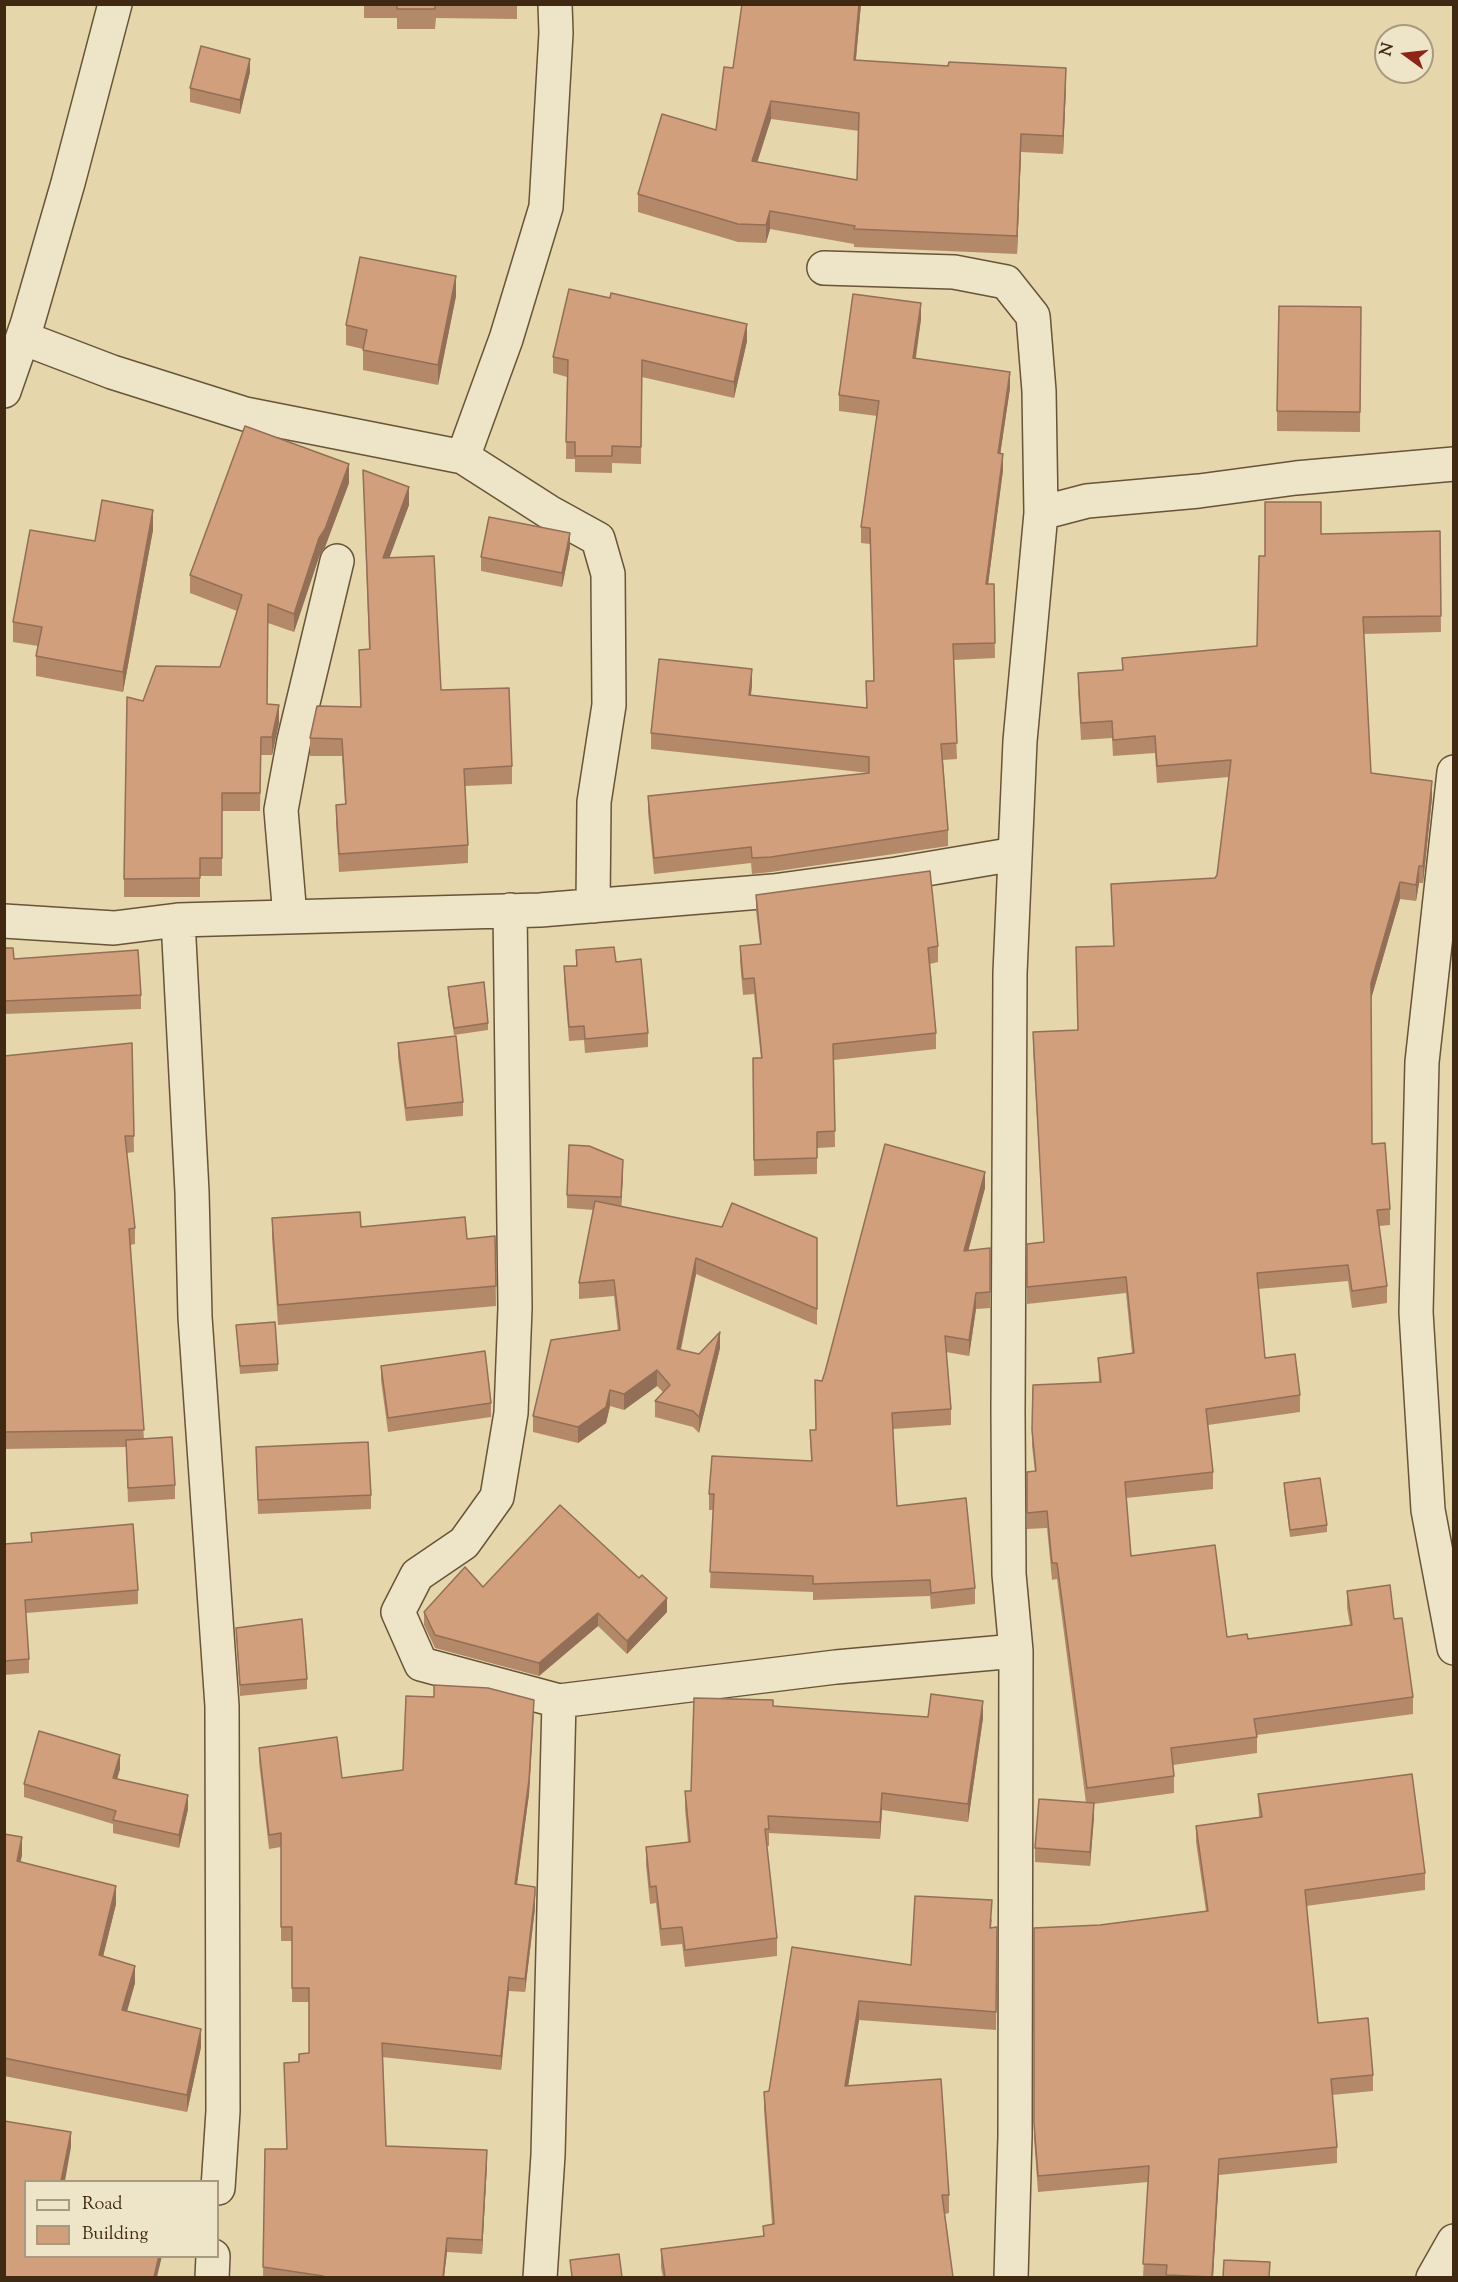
<!DOCTYPE html>
<html>
<head>
<meta charset="utf-8">
<style>
  body { margin:0 }
  #map { position:relative; width:1458px; height:2282px; overflow:hidden; background:#e5d6ab; font-family:"Sorts Mill Goudy",serif }
  canvas { display:block }
  .frame { position:absolute; inset:0; border:6px solid #3f2912; pointer-events:none }
  .legend { position:absolute; left:24px; top:2180px; width:195px; height:78px; box-sizing:border-box; background:#eee4c8; border:2px solid #a8997f; margin:0; padding:8px 10px; list-style:none; font-size:18px; color:#3f2912 }
  .legend li { display:flex; align-items:center; gap:12px; height:30px }
  .legend b { width:30px; border:2px solid #a8997f }
  .north { position:absolute; left:1374px; top:24px; width:60px; height:60px; box-sizing:border-box; background:#eee4c8; border:2px solid #a8997f; border-radius:50%; rotate:285deg; font-size:16px; font-weight:700; line-height:24px; text-align:center; color:#3f2912 }
  .north::after { content:''; display:block; margin:auto; width:21px; height:27px; background:#8f2418; clip-path:polygon(50% 0,100% 100%,50% 72%,0 100%) }
</style>
</head>
<body>
<div id="map">
<canvas width="1458" height="2282"></canvas>
<div class="frame"></div>
<ul class="legend">
<li><b style="height:8px;background:#eee4c8"></b>Road</li>
<li><b style="height:16px;background:#d19f7b"></b>Building</li>
</ul>
<div class="north">N</div>
</div>
<script>
const context = document.querySelector('canvas').getContext('2d');
context.lineJoin = 'round';
function poly(rows) {
  const path = new Path2D();
  for (const r of rows) {
    path.moveTo(r[0], r[1]);
    for (let i = 2; i < r.length; i += 2) path.lineTo(r[i], r[i + 1]);
  }
  return path;
}
function trace(path, color, width, dash) {
  context.strokeStyle = color;
  context.lineWidth = width;
  context.lineCap = dash ? 'butt' : 'round';
  context.setLineDash(dash || []);
  context.stroke(path);
}
function paint(path, color) {
  context.fillStyle = color;
  context.fill(path, 'evenodd');
}
const street = poly([
  [555,4,556,33,546,207,506,339,463,457,549,512,598,539,608,574,609,705,594,802,593,906],
  [824,268,954,272,1006,282,1033,316,1039,391,1041,513],
  [23,338,112,372,245,414,463,457],
  [4,391,27,325,68,183,115,4],
  [1454,772,1422,1062,1416,1312,1428,1510,1454,1648],
  [510,910,515,1308,511,1413,497,1497,464,1543,417,1575,398,1612,421,1664,559,1701,836,1667,1016,1651],
  [290,917,281,810,294,740,337,561],
  [178,920,192,1192,195,1317,222,1706,223,2111,218,2188],
  [4,921,114,928,178,920,540,910,773,891,897,874,1015,854],
  [212,2278,213,2256],
  [540,2278,548,2155,559,1701],
  [1011,2278,1015,2136,1016,1651,1009,1574,1008,1411,1010,973,1020,741,1041,513,1087,501,1199,491,1296,478,1454,464],
  [1433,2278,1454,2241]
]);
const wall = poly([
  [364,4,517,4,517,19,436,18,435,29,397,29,397,18,364,18],
  [742,4,861,4,856,60,1066,86,1063,154,1021,152,1017,254,854,247,854,244,770,229,766,243,738,242,638,212,638,194,716,130,733,68],
  [771,119,859,131,857,180,757,162],
  [250,72,240,114,190,102,190,88],
  [456,296,438,385,363,370,363,349,346,345,346,325],
  [1361,307,1360,432,1277,431,1277,411],
  [921,319,916,358,1010,388,1000,454,1003,470,988,584,994,584,995,658,953,660,957,759,943,760,948,830,948,846,771,872,752,874,751,863,654,874,648,812,648,796,869,773,651,749,651,733,752,685,751,695,866,708,866,681,874,681,870,544,861,543,861,527,877,416,839,411,839,395],
  [747,341,734,398,642,377,641,464,612,463,612,473,575,472,575,459,566,459,567,377,553,373,553,357],
  [363,470,409,505,389,558,441,690,512,766,512,784,465,786,468,845,468,863,339,872,336,822,336,805,345,804,342,756,310,756,310,738,360,707,359,650,369,649],
  [349,483,325,547,319,557,294,632,268,623,267,704,279,723,272,755,261,755,260,811,222,811,222,876,200,876,200,897,124,897,124,879,143,701,220,667,237,611,190,593,190,575],
  [153,530,123,692,36,676,36,656,38,646,13,642,13,622,95,541],
  [1440,531,1441,632,1363,634,1371,773,1432,798,1423,883,1419,883,1416,901,1400,899,1371,999,1372,1144,1390,1209,1390,1225,1379,1226,1387,1286,1387,1303,1352,1308,1348,1281,1258,1289,1265,1358,1300,1395,1300,1412,1208,1425,1213,1472,1213,1489,1126,1498,1131,1556,1227,1637,1248,1639,1350,1625,1347,1608,1347,1591,1394,1619,1413,1697,1413,1714,1257,1735,1257,1753,1173,1765,1174,1776,1174,1793,1094,1804,1094,1817,1090,1866,1035,1862,1035,1848,1086,1803,1057,1579,1052,1580,1047,1528,1027,1529,1027,1472,1035,1472,1032,1446,1033,1385,1099,1382,1098,1358,1132,1353,1126,1293,1027,1304,1027,1244,1044,1242,1033,1048,1033,1032,1077,1030,1113,946,1111,884,1215,878,1217,875,1229,777,1157,783,1155,753,1113,756,1112,738,1081,740,1078,690,1078,673,1122,670,1122,658,1257,646,1265,556,1321,534],
  [570,547,562,587,481,571,481,557],
  [756,895,938,946,938,962,930,964,936,1033,936,1049,834,1060,835,1147,817,1148,817,1174,754,1176,753,1058,761,1058,754,994,743,995,740,962,740,946,760,944,756,911],
  [4,948,14,959,141,995,141,1009,4,1014],
  [576,950,616,962,648,1033,648,1047,585,1053,584,1040,569,1041,564,980,564,966,576,966],
  [448,987,488,1023,488,1030,454,1035,448,994],
  [132,1043,134,1152,127,1153,135,1228,135,1244,130,1245,144,1439,175,1485,175,1499,128,1502,126,1447,4,1449,4,1056],
  [398,1043,463,1102,463,1116,406,1121,398,1057],
  [623,1174,621,1207,722,1227,817,1238,817,1325,696,1274,681,1350,699,1354,720,1348,699,1433,693,1427,655,1417,655,1401,663,1392,657,1386,624,1410,610,1406,606,1423,578,1443,533,1432,533,1416,618,1331,614,1296,579,1299,579,1283,594,1210,567,1208,567,1195],
  [985,1188,968,1251,990,1248,990,1308,976,1309,969,1356,946,1352,951,1409,951,1425,893,1429,897,1506,975,1588,975,1604,931,1609,930,1596,813,1600,813,1592,710,1588,713,1510,709,1510,709,1494,811,1461,810,1430,816,1430,822,1381],
  [272,1218,467,1239,495,1236,496,1306,278,1325,272,1238],
  [236,1325,278,1364,278,1371,240,1374],
  [381,1366,491,1403,491,1417,388,1432,381,1380],
  [256,1447,371,1495,371,1509,258,1514],
  [1284,1483,1327,1525,1327,1532,1290,1537,1284,1490],
  [31,1533,138,1590,138,1604,26,1613,29,1659,29,1673,4,1675,4,1544,31,1542],
  [483,1587,667,1612,627,1654,598,1626,539,1676,435,1648,424,1625,424,1612],
  [236,1628,307,1679,307,1689,240,1696],
  [773,1706,928,1717,983,1718,968,1822,882,1810,880,1839,769,1833,769,1846,767,1846,777,1938,777,1956,685,1967,682,1944,661,1946,656,1903,650,1904,646,1865,646,1847,688,1842,685,1809,685,1791,691,1791],
  [534,1714,529,1794,517,1885,535,1908,525,1992,509,1991,501,2070,382,2057,386,2146,487,2164,482,2254,447,2252,444,2277,263,2277,265,2149,287,2149,284,2063,299,2062,299,2054,309,2053,309,2002,292,2002,292,1941,281,1941,281,1847,269,1849,259,1762,259,1748,342,1778,403,1770],
  [120,1769,117,1779,188,1809,179,1848,113,1833,113,1824,24,1797,24,1784],
  [1258,1794,1425,1873,1425,1890,1306,1906,1318,2023,1373,2075,1373,2091,1332,2095,1337,2147,1337,2163,1219,2175,1213,2277,1143,2277,1148,2182,1038,2192,1034,2139,1034,1928,1100,1925,1206,1911,1196,1842,1196,1826,1259,1817],
  [4,1834,22,1855,20,1862,116,1904,103,1956,135,1983,127,2012,201,2047,187,2112,4,2076],
  [992,1919,991,1928,997,1927,996,2030,859,2020,848,2086,949,2195,949,2213,945,2214,953,2277,663,2277,661,2268,661,2249,763,2236,763,2226,772,2224,764,2110,764,2092,769,2091,792,1947,911,1965]
]);
const shadedWall = poly([
  [859,4,861,4,854,78,854,60],
  [250,59,250,72,240,114,240,100],
  [1066,68,1066,86,1063,154,1063,136],
  [771,101,771,119,752,179,752,161],
  [1021,134,1021,152,1017,254,1017,236],
  [770,211,770,229,766,243,766,225],
  [456,276,456,296,438,385,438,365],
  [921,303,921,319,913,374,913,358],
  [747,324,747,341,734,398,734,382],
  [1010,372,1010,388,998,469,998,453],
  [1003,454,1003,470,986,600,986,584],
  [349,464,349,483,325,547,319,557,294,632,294,614,319,538],
  [409,487,409,505,383,575,383,558],
  [153,510,153,530,123,692,123,672],
  [570,533,570,547,562,587,562,573],
  [752,669,752,685,749,710,749,695],
  [279,705,279,723,272,755,272,737],
  [1432,781,1432,798,1423,883,1423,866],
  [1419,866,1419,883,1416,901,1416,885],
  [1400,882,1400,899,1371,999,1371,983],
  [623,1160,623,1174,621,1211,621,1197],
  [985,1172,985,1188,964,1267,964,1251],
  [696,1258,696,1274,677,1365,677,1349],
  [976,1293,976,1309,969,1356,969,1340],
  [720,1332,720,1348,699,1433,699,1417],
  [657,1370,657,1386,624,1410,624,1394],
  [610,1390,610,1406,606,1423,578,1443,578,1427],
  [667,1598,667,1612,627,1654,627,1641],
  [598,1613,598,1626,539,1676,539,1663],
  [534,1700,529,1794,515,1898,515,1884],
  [983,1701,983,1718,968,1822,968,1804],
  [120,1755,120,1769,113,1792,113,1778],
  [882,1793,882,1810,880,1839,880,1822],
  [188,1795,188,1809,179,1848,179,1835],
  [1094,1803,1094,1817,1090,1866,1090,1852],
  [22,1837,22,1855,17,1879,17,1861],
  [116,1886,116,1904,99,1973,99,1955],
  [535,1887,535,1908,525,1992,525,1979],
  [135,1966,135,1983,122,2028,122,2010],
  [509,1977,509,1991,501,2070,501,2056],
  [859,2001,859,2020,845,2105,845,2086],
  [201,2029,201,2047,187,2112,187,2095],
  [71,2132,71,2147,65,2181,61,2181],
  [487,2150,487,2164,482,2254,482,2240],
  [1219,2159,1219,2175,1213,2277,1212,2277],
  [447,2238,447,2252,444,2277,443,2277],
  [159,2256,162,2256,157,2277,154,2277]
]);
const building = poly([
  [397,4,435,4,435,9,397,9,397,4],
  [742,4,859,4,854,60,948,66,949,62,1066,68,1063,136,1021,134,1017,236,854,229,855,226,770,211,766,225,738,224,638,194,662,114,716,130,724,67,733,68,742,4],
  [771,101,859,113,857,180,752,161,771,101],
  [201,46,250,59,240,100,190,88,201,46],
  [360,257,456,276,438,365,363,350,367,330,346,325,360,257],
  [569,289,610,298,611,293,747,324,734,382,642,360,641,447,612,446,612,456,575,456,575,442,566,442,568,360,553,357,569,289],
  [853,294,921,303,913,358,1010,372,998,453,1003,454,986,584,994,584,995,643,953,644,957,743,941,744,948,830,771,857,752,858,751,847,654,858,648,796,869,773,869,757,651,733,659,659,752,669,749,695,867,708,866,681,874,681,870,528,861,527,879,401,839,395,853,294],
  [1279,306,1361,307,1360,412,1277,411,1279,306],
  [245,426,349,464,325,529,319,538,294,614,268,604,267,704,279,705,272,737,261,737,260,793,222,793,222,858,200,858,200,878,124,879,127,697,143,701,156,666,220,667,242,595,190,575,245,426],
  [363,470,409,487,383,558,434,556,441,690,509,688,512,766,464,769,468,845,339,854,336,805,346,804,342,739,310,738,317,706,361,707,359,650,370,649,363,470],
  [102,500,153,510,123,672,36,656,42,627,13,622,30,530,95,541,102,500],
  [1265,502,1321,502,1321,534,1440,531,1441,616,1363,617,1371,773,1432,781,1423,866,1419,866,1416,885,1400,882,1371,983,1372,1144,1385,1143,1390,1209,1377,1210,1387,1286,1352,1291,1348,1265,1257,1273,1265,1358,1295,1354,1300,1395,1206,1409,1213,1472,1125,1482,1131,1556,1215,1545,1227,1637,1247,1634,1248,1639,1352,1625,1347,1591,1390,1585,1394,1619,1402,1618,1413,1697,1254,1719,1257,1737,1171,1748,1174,1776,1087,1788,1057,1563,1052,1563,1047,1511,1027,1513,1027,1472,1036,1471,1032,1430,1033,1385,1101,1382,1098,1358,1134,1353,1126,1277,1027,1287,1027,1244,1044,1242,1033,1032,1078,1030,1076,947,1114,946,1111,884,1215,878,1217,875,1231,760,1157,766,1155,736,1113,740,1112,721,1081,723,1078,673,1123,670,1122,658,1257,646,1259,556,1265,556,1265,502],
  [489,517,570,533,562,573,481,557,489,517],
  [930,871,938,946,928,948,936,1033,833,1044,835,1131,817,1132,817,1158,754,1160,753,1058,762,1058,754,978,743,979,740,946,761,944,756,895,930,871],
  [614,947,616,962,641,959,648,1033,585,1039,584,1026,569,1027,564,966,577,966,576,950,614,947],
  [4,948,13,948,14,959,138,950,141,995,4,1001,4,948],
  [484,982,488,1023,454,1028,448,987,484,982],
  [456,1036,463,1102,406,1108,398,1043,456,1036],
  [132,1043,134,1136,125,1136,135,1228,129,1229,144,1430,4,1432,4,1056,132,1043],
  [885,1144,985,1172,964,1251,990,1248,990,1292,976,1293,969,1340,945,1336,951,1409,892,1413,897,1506,966,1498,975,1588,931,1593,930,1580,813,1584,813,1576,710,1572,714,1494,709,1494,712,1456,812,1461,810,1430,816,1430,815,1380,822,1381,825,1372,885,1144],
  [569,1145,589,1146,623,1160,621,1197,567,1195,569,1145],
  [595,1201,722,1227,732,1203,817,1238,817,1309,696,1258,677,1349,699,1354,720,1332,699,1417,693,1411,655,1401,670,1385,657,1370,624,1394,610,1390,606,1407,578,1427,533,1416,551,1340,620,1330,614,1280,579,1283,595,1201],
  [360,1212,361,1227,465,1217,467,1239,495,1236,496,1286,278,1305,272,1218,360,1212],
  [275,1322,278,1364,240,1366,236,1325,275,1322],
  [485,1351,491,1403,388,1418,381,1366,485,1351],
  [172,1437,175,1485,128,1488,126,1440,172,1437],
  [368,1442,371,1495,258,1500,256,1447,368,1442],
  [1320,1478,1327,1525,1290,1530,1284,1483,1320,1478],
  [560,1505,639,1578,642,1575,667,1598,627,1641,598,1613,539,1663,435,1635,424,1612,465,1567,483,1587,560,1505],
  [133,1524,138,1590,25,1600,29,1659,4,1661,4,1544,32,1542,31,1533,133,1524],
  [302,1619,307,1679,240,1685,236,1628,302,1619],
  [434,1685,488,1688,534,1700,529,1780,515,1884,535,1887,535,1894,525,1979,509,1977,501,2056,382,2043,386,2146,487,2150,482,2240,447,2238,443,2277,323,2277,323,2276,263,2267,265,2149,287,2149,284,2063,299,2062,299,2054,309,2053,309,1988,292,1988,292,1927,281,1927,281,1833,269,1835,259,1748,337,1737,342,1778,403,1770,406,1696,434,1697,434,1685],
  [931,1694,983,1701,968,1804,882,1793,880,1822,768,1816,769,1829,765,1829,777,1938,685,1950,682,1927,661,1929,656,1886,650,1887,646,1847,690,1842,685,1791,691,1791,694,1698,773,1700,773,1706,928,1717,931,1694],
  [39,1731,120,1755,113,1778,188,1795,179,1835,113,1820,116,1811,24,1784,39,1731],
  [1412,1774,1425,1873,1305,1890,1318,2023,1368,2018,1373,2075,1331,2079,1337,2147,1219,2159,1212,2277,1166,2275,1167,2265,1143,2264,1149,2166,1038,2176,1034,2123,1034,1928,1100,1925,1208,1911,1196,1826,1262,1817,1258,1794,1412,1774],
  [1039,1799,1094,1803,1090,1852,1035,1848,1039,1799],
  [4,1834,22,1837,17,1861,116,1886,99,1955,135,1966,122,2010,201,2029,187,2095,4,2058,4,1834],
  [915,1896,992,1900,990,1928,997,1927,996,2012,859,2001,845,2086,941,2079,949,2195,942,2195,953,2277,665,2277,661,2249,764,2236,763,2226,774,2224,764,2092,769,2091,792,1947,911,1965,915,1896],
  [4,2121,71,2132,61,2181,26,2181,26,2256,159,2256,154,2277,4,2277,4,2121],
  [619,2254,622,2277,572,2277,570,2260,619,2254],
  [1224,2260,1270,2262,1269,2277,1223,2277,1224,2260]
]);
trace(street, '#685438', 36);
trace(street, '#eee4c8', 33);
paint(wall, '#b4896a');
paint(shadedWall, '#926f56');
paint(building, '#d19f7b');
trace(building, '#926f56', 1.5);
</script>
</body>
</html>
